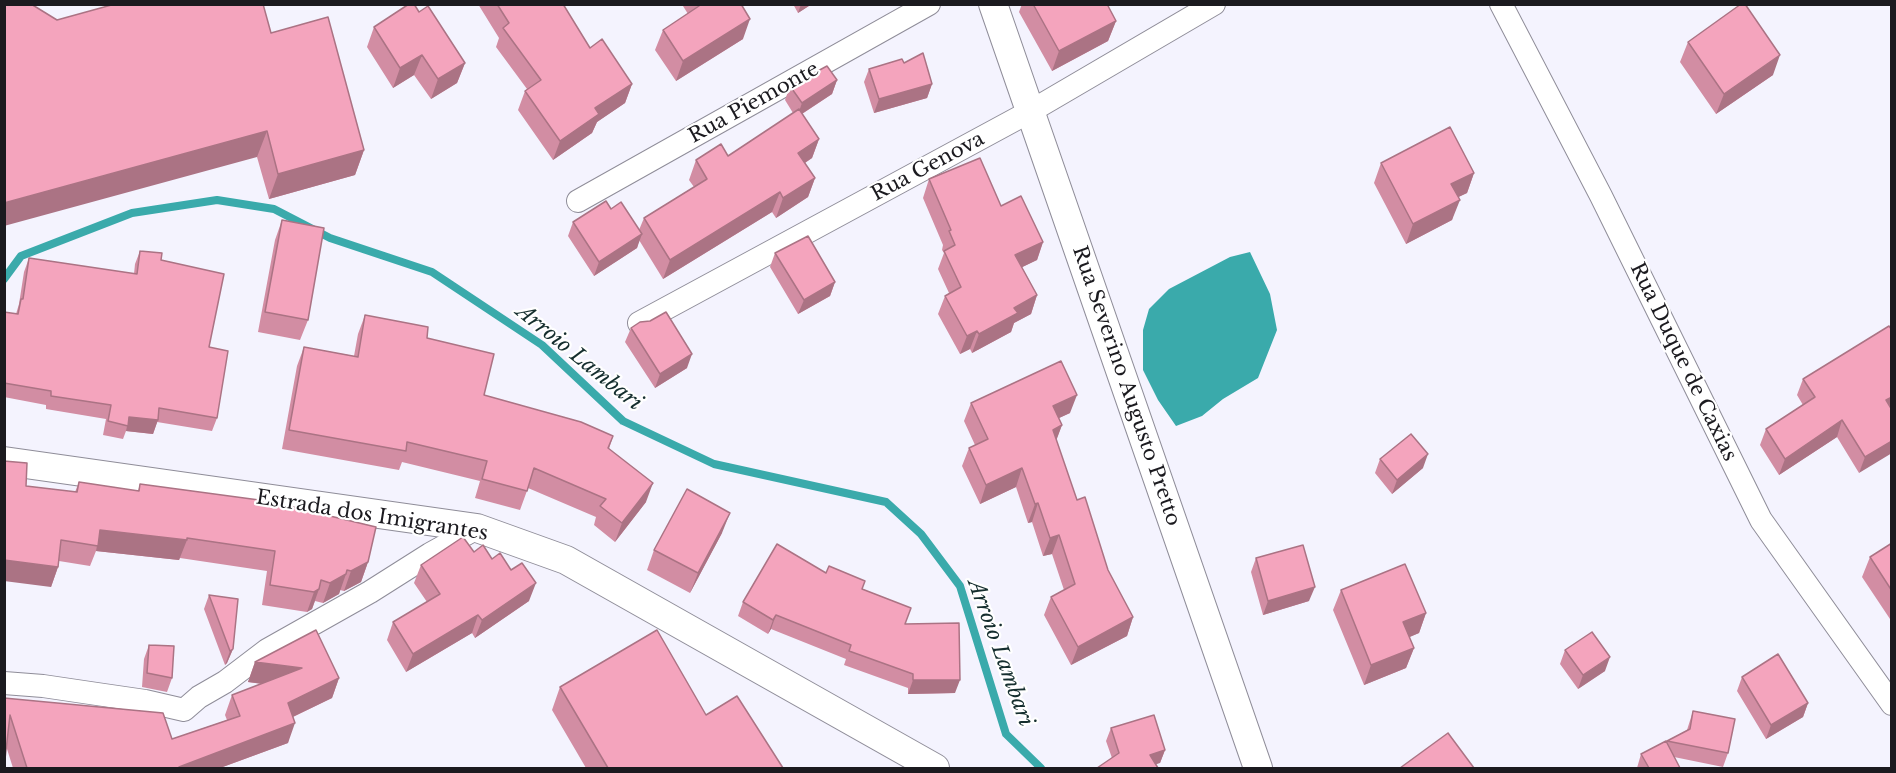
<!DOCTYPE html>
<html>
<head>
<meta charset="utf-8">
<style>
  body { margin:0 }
  #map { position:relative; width:1896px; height:773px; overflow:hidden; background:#f4f3fe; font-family:"Libre Baskerville",serif }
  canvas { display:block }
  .frame { position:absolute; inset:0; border:6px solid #1b1a1f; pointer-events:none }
</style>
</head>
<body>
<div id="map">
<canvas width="1896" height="773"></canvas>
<div class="frame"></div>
</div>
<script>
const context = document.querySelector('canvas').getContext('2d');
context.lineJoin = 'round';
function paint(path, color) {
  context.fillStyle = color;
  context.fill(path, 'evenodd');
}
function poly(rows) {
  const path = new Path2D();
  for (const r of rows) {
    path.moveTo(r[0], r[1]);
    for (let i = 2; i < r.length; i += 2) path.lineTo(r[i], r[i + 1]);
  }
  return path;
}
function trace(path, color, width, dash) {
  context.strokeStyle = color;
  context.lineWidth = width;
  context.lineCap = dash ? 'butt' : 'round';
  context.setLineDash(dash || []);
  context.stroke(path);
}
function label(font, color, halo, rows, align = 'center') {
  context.font = font + ' "Libre Baskerville",serif';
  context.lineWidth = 4.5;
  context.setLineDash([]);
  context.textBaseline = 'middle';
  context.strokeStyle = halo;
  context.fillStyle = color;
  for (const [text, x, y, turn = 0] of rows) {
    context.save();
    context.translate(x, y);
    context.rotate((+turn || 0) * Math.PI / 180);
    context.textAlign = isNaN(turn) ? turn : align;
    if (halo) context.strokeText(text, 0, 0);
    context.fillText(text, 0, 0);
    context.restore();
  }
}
const water = poly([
  [1250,252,1270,294,1277,330,1258,378,1223,399,1202,416,1176,426,1158,400,1143,370,1143,330,1149,309,1169,289,1230,257]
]);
const stream = poly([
  [4,279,21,256,132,213,217,200,274,209,330,238,432,272,542,345,623,421,714,464,886,502,921,534,960,586,1006,734,1041,768]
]);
const minor = poly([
  [1501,4,1601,196,1761,520,1892,704],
  [578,201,929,4],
  [639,323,1031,111,1214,4],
  [4,683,43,686,97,694,145,701,184,710,199,697,225,682,267,650,370,592,430,554,477,528]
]);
const tertiary = poly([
  [993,4,1258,768],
  [4,461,477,528,566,560,935,768]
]);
const wall = poly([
  [478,4,563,4,590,48,632,84,625,103,597,122,592,133,553,160,518,110,525,91,527,89,496,47,499,38],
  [683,4,741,4,743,39,676,81,655,50,663,30,688,14,683,6],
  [793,4,812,4,798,13],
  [1022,4,1107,4,1116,21,1108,41,1052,71,1019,12],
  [419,12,465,63,457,83,431,99,414,75,393,88,367,47,374,27],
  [57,20,271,33,364,150,355,175,269,199,257,157],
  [1688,42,1773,75,1716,114,1680,62],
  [904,63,932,84,927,98,874,113,864,82,869,69],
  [837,80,832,94,802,114,819,139,812,158,805,163,815,178,808,197,776,218,772,212,663,279,639,240,637,248,594,276,568,236,573,222,611,209,639,230,644,218,694,187,689,180,696,160,728,156,793,113,785,100,790,86],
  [1381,163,1474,173,1467,193,1458,197,1452,220,1406,244,1374,183],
  [929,179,1001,206,1043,242,1037,260,1022,267,1037,295,1031,314,1014,323,1011,332,972,353,970,349,960,354,938,314,945,296,949,293,938,269,944,253,942,250,943,245,923,198],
  [282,220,308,320,300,340,258,332,275,240],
  [140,251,161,260,209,347,217,418,212,431,157,422,153,434,126,431,123,439,103,435,106,419,46,409,46,405,4,397,4,312,16,314,19,304,24,272,29,258,134,274,135,264],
  [775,253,835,282,830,296,798,314,770,267],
  [365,315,427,338,484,395,613,436,609,449,646,502,615,542,594,525,596,517,528,488,520,510,475,498,480,481,402,462,399,470,282,449,297,366,304,347,354,356,358,334],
  [631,328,687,368,655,388,625,342],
  [1803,379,1891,409,1859,473,1837,437,1779,475,1760,445,1766,429,1803,405,1797,395],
  [971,403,1070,413,1059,418,1062,425,1056,440,1077,500,1108,570,1133,617,1127,636,1071,665,1044,615,1051,597,1064,590,1052,554,1043,556,1032,522,1028,523,1016,487,980,504,962,466,969,448,975,445,964,421],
  [1380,459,1423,468,1392,494,1375,473],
  [79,482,138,491,140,484,274,504,330,516,368,562,361,582,344,591,340,590,339,594,323,603,315,601,312,609,307,612,262,605,267,571,180,558,179,560,96,551,90,566,59,561,58,567,51,587,26,486,75,492],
  [722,533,690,593,647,570,654,550],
  [1892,543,1892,622,1862,577,1870,557],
  [474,552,492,559,529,601,475,638,472,633,406,672,387,640,393,622,427,602,414,583,421,565],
  [1256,558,1309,601,1263,615,1251,572],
  [826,573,862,590,905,624,955,693,908,694,908,688,844,665,846,659,771,629,768,634,738,616,743,602],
  [1341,590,1426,613,1419,633,1409,637,1414,648,1406,668,1364,685,1333,610],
  [209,595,233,649,227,663,225,665,204,609],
  [149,645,172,678,167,692,142,687,144,659],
  [1565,650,1605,671,1578,689,1560,664],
  [255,662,339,678,332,698,293,717,288,743,220,768,13,768,7,749,4,698,172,739,227,720,225,715,232,695,262,684,248,682],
  [1742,677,1808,703,1803,717,1766,739,1737,691],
  [560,687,706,715,783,768,586,768,552,710],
  [1693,711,1728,753,1723,767,1674,757,1680,768,1637,768,1641,754,1666,742,1667,741,1687,730],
  [1111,728,1165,750,1160,763,1112,758,1106,741]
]);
const shadedWall = poly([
  [801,4,812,4,798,13],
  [750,19,743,39,676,81,683,61],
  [1116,21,1108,41,1052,71,1059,51],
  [422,55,414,75,393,88,400,68],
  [1780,55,1773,75,1716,114,1724,94],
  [465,63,457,83,431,99,438,79],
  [837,80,832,94,797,117,802,103],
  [632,84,625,103,597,122,592,133,553,160,560,141,595,108],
  [932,84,927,98,874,113,879,99],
  [267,131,257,157,4,226,4,203],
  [819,139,812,158,791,172,798,153],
  [364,150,355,175,269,199,278,174],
  [1474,173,1467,193,1444,204,1451,184],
  [815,178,808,197,776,218,783,198],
  [780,192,772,212,663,279,670,260],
  [1460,200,1452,220,1406,244,1413,224],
  [642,234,637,248,594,276,599,262],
  [1043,242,1037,260,1008,274,1015,255],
  [835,282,830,296,798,314,804,300],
  [1037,295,1031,314,1014,323,1011,332,972,353,979,334,1014,308],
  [977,331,970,349,960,354,967,336],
  [692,354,687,368,655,388,660,374],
  [1077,395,1070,413,1046,424,1053,406],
  [1892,397,1892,409,1886,400],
  [129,417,158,420,153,434,126,431],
  [1842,420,1837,437,1779,475,1785,459],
  [1062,425,1055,444,1053,430],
  [1892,441,1892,453,1859,473,1865,457],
  [1428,454,1423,468,1392,494,1397,480],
  [1022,468,1016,487,980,504,986,485],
  [653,483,646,502,615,542,622,523],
  [1038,503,1032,522,1028,523,1035,504],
  [730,513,722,533,690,593,698,573],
  [100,530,187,540,179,560,96,551],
  [1059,535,1052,554,1043,556,1050,538],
  [4,560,58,567,51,587,4,581],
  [368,562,361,582,344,591,351,571],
  [346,574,339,594,323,603,330,583],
  [536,583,529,601,475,638,482,620],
  [1315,587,1309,601,1263,615,1268,601],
  [319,589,312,609,307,612,314,592],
  [1426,613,1419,633,1396,643,1403,622],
  [478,615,472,633,406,672,413,654],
  [776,615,771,629,768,634,773,620],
  [1133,617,1127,636,1071,665,1078,647],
  [1414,648,1406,668,1364,685,1371,665],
  [233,649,227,663,225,665,230,651],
  [1610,657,1605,671,1578,689,1583,675],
  [255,662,302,668,295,688,248,682],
  [339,678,332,698,280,723,288,703],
  [913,680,960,680,955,693,908,694],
  [1808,703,1803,717,1766,739,1771,725],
  [295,723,288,743,220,768,178,768,179,767],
  [1165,750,1160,763,1145,768,1150,755]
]);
const building = poly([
  [4,4,31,4,57,20,115,4,263,4,271,33,328,17,364,150,278,174,267,131,4,203,4,4],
  [409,4,414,4,419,12,428,6,465,63,438,79,422,55,400,68,374,27,409,4],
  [497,4,563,4,590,48,602,39,632,84,595,108,599,114,560,141,525,91,541,80,503,28,509,23,497,4],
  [702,4,741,4,750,19,683,61,663,30,702,4],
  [1033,4,1107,4,1116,21,1059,51,1033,4],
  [1741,4,1745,4,1780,55,1724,94,1688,42,1741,4],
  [923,53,932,84,879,99,869,69,902,59,904,63,923,53],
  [827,66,837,80,802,103,790,86,827,66],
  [799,109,819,139,798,153,815,178,783,198,780,192,670,260,644,218,707,179,696,160,721,144,728,156,799,109],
  [1450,127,1474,173,1451,184,1460,200,1413,224,1381,163,1450,127],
  [980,158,1001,206,1021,196,1043,242,1015,255,1037,295,1014,308,1018,313,979,334,977,331,967,336,945,296,961,287,944,251,955,245,949,231,951,230,929,179,980,158],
  [606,201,611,209,621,202,642,234,599,262,573,222,606,201],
  [282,220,324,228,308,320,265,312,282,220],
  [808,236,835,282,804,300,775,253,808,236],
  [140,251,162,253,161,260,224,274,209,347,228,351,217,418,159,408,158,420,129,417,128,426,108,421,111,405,51,396,51,391,4,383,4,312,18,314,21,299,23,299,29,258,137,274,140,251],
  [666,312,692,354,660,374,631,328,640,322,650,321,666,312],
  [365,315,428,327,427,338,494,354,484,395,581,422,613,436,608,448,653,483,622,523,600,506,606,499,534,468,527,491,482,479,487,461,407,442,406,451,289,430,304,347,358,357,365,315],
  [1889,326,1892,330,1892,397,1886,400,1892,410,1892,441,1865,457,1842,420,1785,459,1766,429,1815,397,1803,379,1889,326],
  [1061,361,1077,395,1053,406,1062,425,1053,430,1077,500,1085,497,1108,570,1133,617,1078,647,1051,597,1075,584,1059,535,1050,538,1038,503,1035,504,1022,468,986,485,969,448,988,439,971,403,1061,361],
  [1411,434,1428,454,1397,480,1380,459,1411,434],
  [4,461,27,463,26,486,77,492,79,482,139,491,140,484,274,502,274,504,331,513,330,516,376,527,368,562,351,571,347,570,346,574,330,583,321,580,319,589,314,592,270,585,275,551,187,538,187,540,100,530,98,546,61,540,58,567,4,560,4,461],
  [687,489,730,513,698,573,654,550,687,489],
  [463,537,474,552,483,545,492,559,500,553,511,570,522,563,536,583,482,620,478,615,413,654,393,622,440,594,421,565,463,537],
  [1892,543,1892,591,1870,557,1892,543],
  [777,544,826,573,829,566,865,581,862,589,911,608,905,624,959,623,960,680,913,680,913,674,849,651,851,645,776,615,773,620,743,602,777,544],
  [1303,545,1315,587,1268,601,1256,558,1303,545],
  [1405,564,1426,613,1403,622,1414,648,1371,665,1341,590,1405,564],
  [209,595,238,599,233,649,230,651,209,595],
  [316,630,339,678,288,703,295,723,179,767,179,768,27,768,10,715,4,768,4,698,163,713,172,739,240,716,232,695,302,668,255,662,316,630],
  [657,630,706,715,737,696,783,768,608,768,560,687,657,630],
  [1592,632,1610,657,1583,675,1565,650,1592,632],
  [149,645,174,646,172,678,147,673,149,645],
  [1778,654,1808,703,1771,725,1742,677,1778,654],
  [1693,711,1735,719,1728,753,1667,741,1690,729,1693,711],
  [1154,715,1165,750,1150,755,1158,768,1097,768,1119,753,1111,728,1154,715],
  [1448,733,1474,768,1400,768,1448,733],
  [1666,741,1680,768,1649,768,1641,754,1666,741]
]);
const streetNames = [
  ["Rua Piemonte",754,103,-29],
  ["Rua Genova",928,167,-28],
  ["Rua Duque de Caxias",1683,362,64],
  ["Rua Severino Augusto Pretto",1126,386,71],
  ["Estrada dos Imigrantes",372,516,9]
];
const waterNames = [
  ["Arroio Lambari",579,358,39],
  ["Arroio Lambari",1000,653,70]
];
paint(water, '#3aaaab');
trace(stream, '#3aaaab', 8);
trace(minor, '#8f8d99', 24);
trace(tertiary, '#8f8d99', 30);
trace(minor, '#fff', 22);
trace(tertiary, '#fff', 28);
paint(wall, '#d28da3');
paint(shadedWall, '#ab7384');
paint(building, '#f4a4bd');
trace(building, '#ab7384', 1.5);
label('20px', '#1b1a1f', '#fff', streetNames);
label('italic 21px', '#152e2e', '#fff', waterNames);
</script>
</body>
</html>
